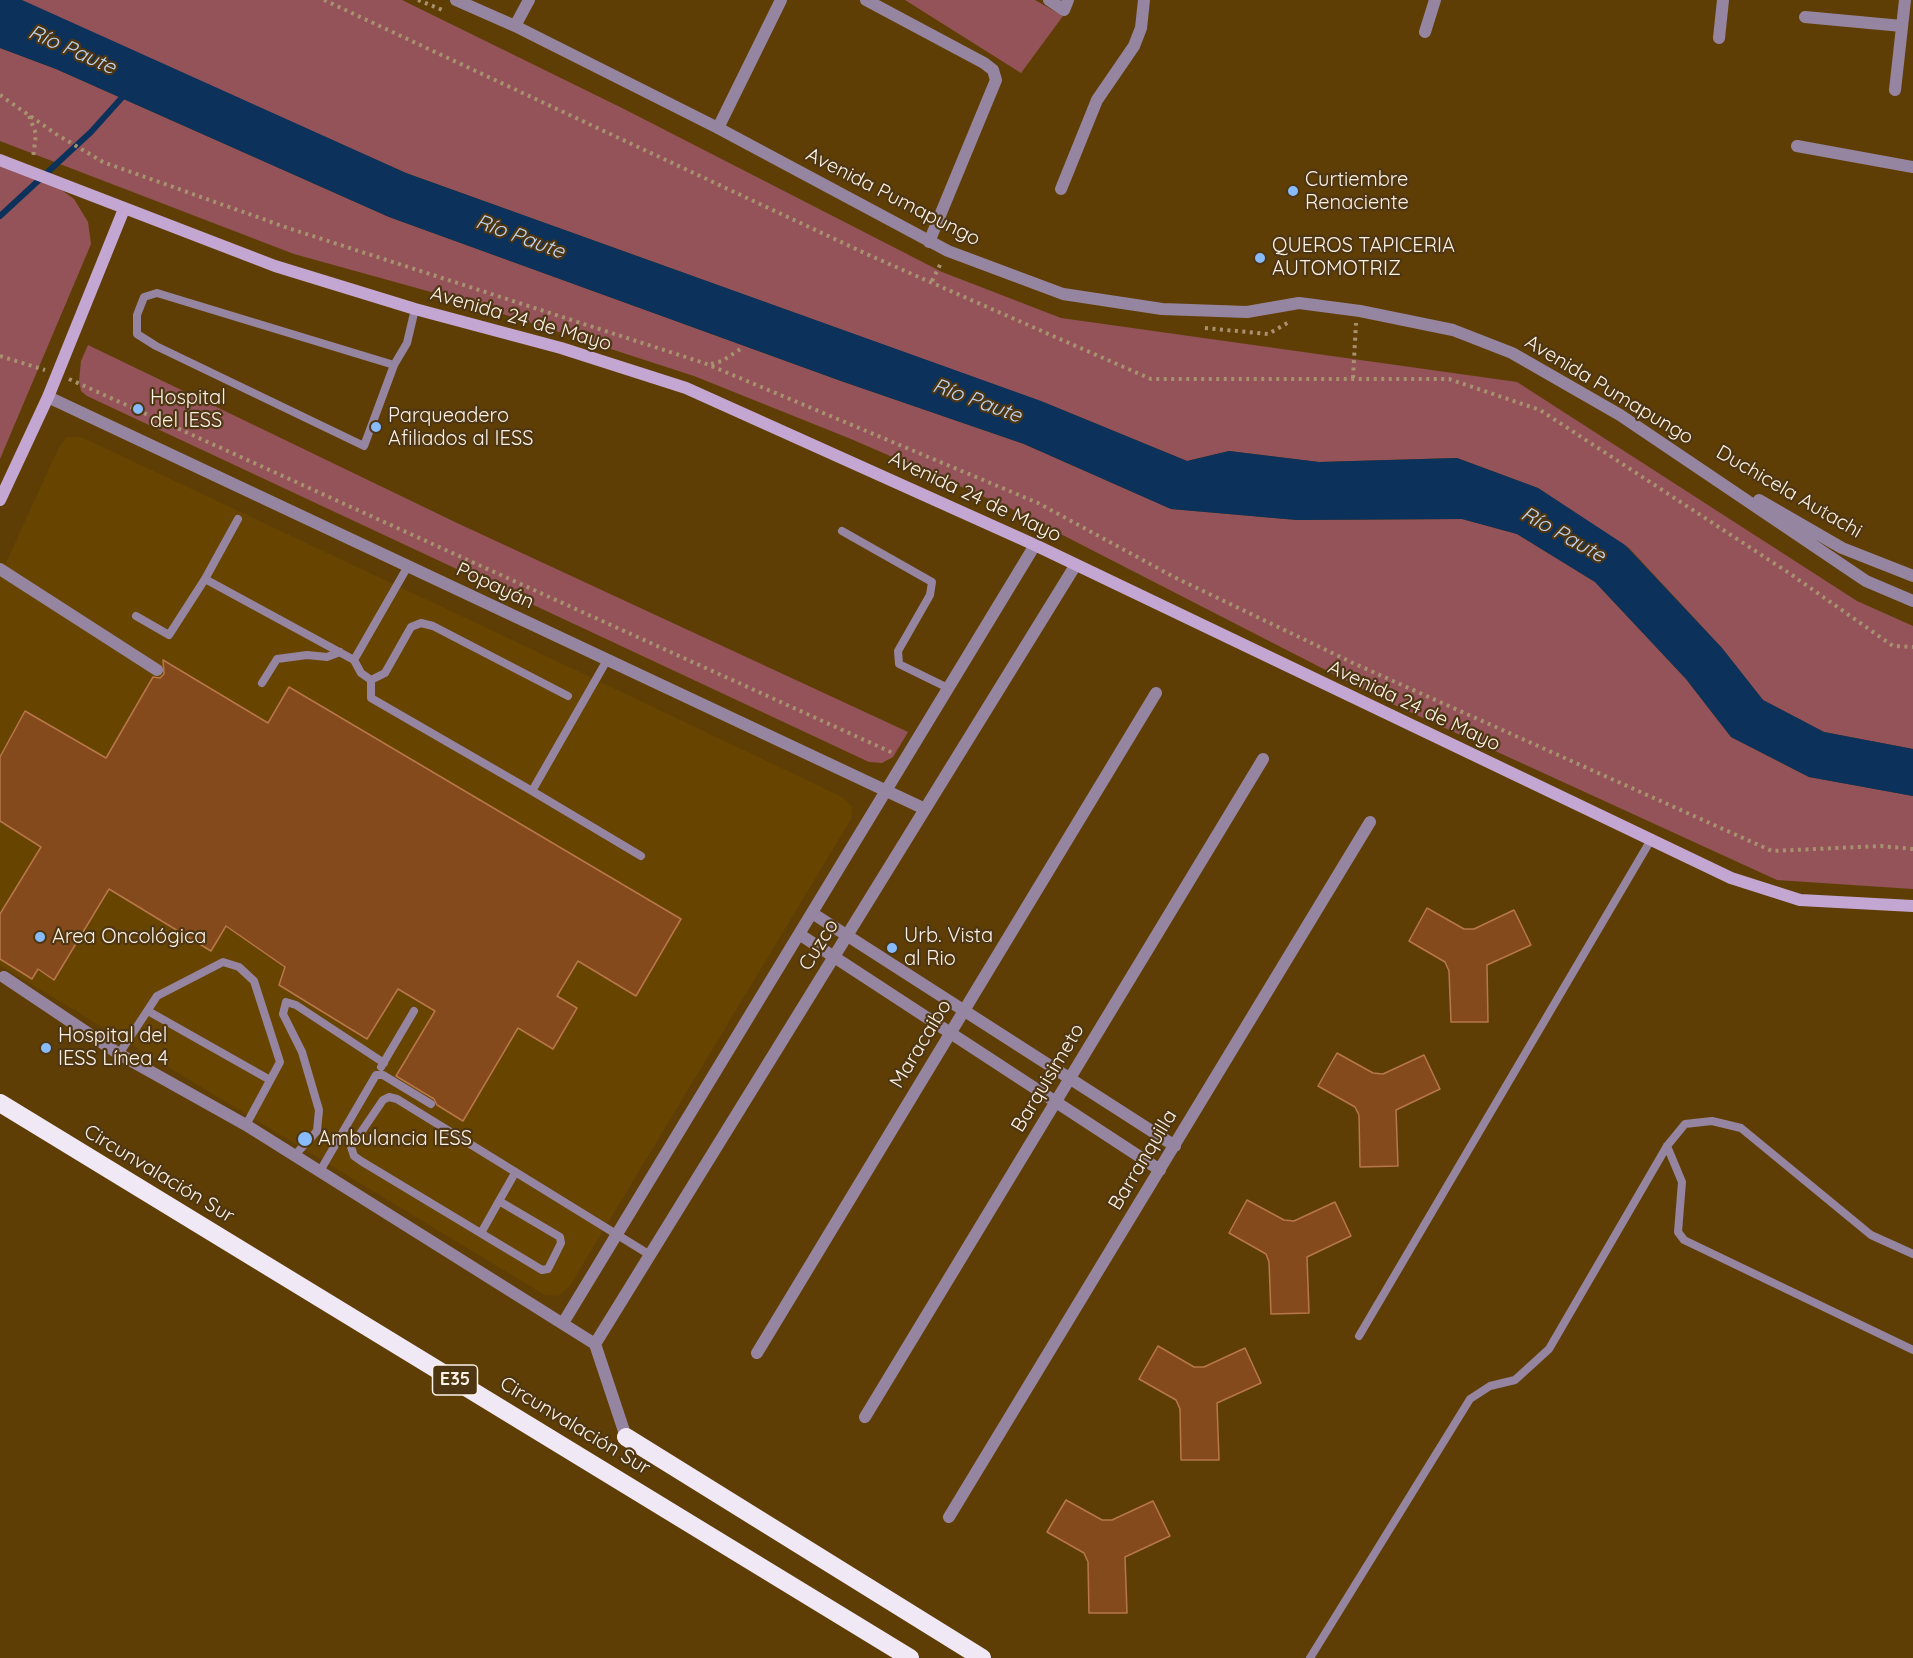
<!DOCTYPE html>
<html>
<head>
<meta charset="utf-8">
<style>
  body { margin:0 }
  canvas { display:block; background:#5f3e06 }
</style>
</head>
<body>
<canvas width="1913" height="1658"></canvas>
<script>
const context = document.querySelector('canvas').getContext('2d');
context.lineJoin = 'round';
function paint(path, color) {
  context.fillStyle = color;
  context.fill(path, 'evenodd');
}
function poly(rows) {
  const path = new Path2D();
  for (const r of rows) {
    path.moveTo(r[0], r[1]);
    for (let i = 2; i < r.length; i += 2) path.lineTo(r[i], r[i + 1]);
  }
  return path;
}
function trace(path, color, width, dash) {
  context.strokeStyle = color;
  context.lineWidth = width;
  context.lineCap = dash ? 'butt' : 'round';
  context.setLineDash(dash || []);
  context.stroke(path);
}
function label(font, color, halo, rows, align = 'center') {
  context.font = font + ' Quicksand,sans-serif';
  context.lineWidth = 4.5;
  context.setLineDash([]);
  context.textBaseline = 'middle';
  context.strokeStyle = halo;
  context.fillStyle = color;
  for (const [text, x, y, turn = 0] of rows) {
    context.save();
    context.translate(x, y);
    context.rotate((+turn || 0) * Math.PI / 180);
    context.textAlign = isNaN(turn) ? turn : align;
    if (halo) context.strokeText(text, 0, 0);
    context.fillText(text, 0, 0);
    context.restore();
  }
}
const built = poly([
  [67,437,81,437,531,649,842,797,852,807,851,819,569,1287,558,1296,545,1295,0,965,0,576,59,447]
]);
const green = poly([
  [18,0,402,0,624,109,942,272,1061,318,1517,382,1857,601,1913,626,1913,749,1824,732,1763,700,1722,648,1629,548,1538,488,1457,458,1319,462,1229,451,1187,461,1048,404,406,173],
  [905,0,1035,0,1063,16,1021,73],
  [0,48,56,69,389,217,841,381,1024,444,1171,509,1297,520,1462,519,1517,534,1595,582,1686,679,1731,737,1809,777,1913,796,1913,889,1777,880,1386,701,1010,508,851,439,694,376,460,300,294,254,0,141],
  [0,164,60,189,74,199,88,222,91,244,0,459],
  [88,345,457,523,908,732,893,757,882,763,869,762,87,396,81,391,79,381,81,361]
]);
const water = poly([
  [0,0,22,0,406,173,1041,401,1187,461,1229,451,1319,462,1457,458,1538,488,1625,545,1722,648,1763,700,1824,732,1913,749,1913,796,1809,777,1731,737,1686,679,1595,582,1517,534,1462,519,1297,520,1171,509,1024,444,841,381,389,217,56,69,0,48]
]);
const stream = poly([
  [0,216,91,132,126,93]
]);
const building = poly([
  [163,660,268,723,289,687,681,919,636,996,578,961,557,996,577,1008,553,1049,518,1028,463,1121,437,1105,434,1099,396,1076,435,1011,398,989,367,1039,279,985,285,967,226,926,211,951,109,889,54,980,38,969,32,979,0,959,0,914,41,847,0,821,0,757,25,711,106,758,153,677,160,678,164,674,163,660],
  [1427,908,1464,929,1474,929,1514,910,1531,945,1487,965,1488,1022,1451,1022,1449,971,1445,962,1409,941,1427,908],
  [1337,1053,1373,1073,1383,1074,1424,1055,1440,1089,1396,1110,1398,1166,1360,1167,1359,1115,1355,1107,1318,1086,1337,1053],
  [1247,1200,1284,1220,1294,1221,1335,1202,1351,1236,1307,1257,1309,1313,1271,1314,1269,1262,1266,1254,1229,1233,1247,1200],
  [1158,1346,1194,1367,1204,1367,1245,1348,1261,1383,1217,1403,1219,1460,1181,1460,1180,1409,1176,1400,1139,1379,1158,1346],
  [1066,1500,1102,1520,1112,1520,1153,1501,1170,1536,1125,1557,1127,1613,1089,1613,1088,1562,1084,1553,1047,1532,1066,1500]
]);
const path = poly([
  [324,0,871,256,1151,379,1449,379,1540,410,1789,573,1893,646,1913,647],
  [418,0,445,11],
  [0,95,56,134,103,162,288,228,704,363,1038,503,1174,577,1353,663,1772,851,1881,846,1913,849],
  [29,116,36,134,33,158],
  [932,281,941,263],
  [1205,328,1268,334,1289,322],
  [0,356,45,370],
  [711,364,722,361,742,348],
  [1353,378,1356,323],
  [69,379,893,753]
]);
const lane = poly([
  [394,365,157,293,144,297,137,315,137,334,156,346,364,446,394,365,407,343,415,309],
  [842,531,932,582,930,595,898,651,899,664,948,688],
  [408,566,354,660,361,673,371,680,385,673,411,627,421,623,433,626,568,696],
  [205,579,238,519],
  [136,616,169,635,205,579,354,660],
  [607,660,532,791,641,856],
  [371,680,371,698,532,791],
  [262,683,277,659,307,655,327,657,340,652],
  [148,1011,270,1080],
  [119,1054,157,996,223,962,239,967,254,981,280,1062,246,1125],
  [381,1067,414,1011],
  [1667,1146,1682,1182,1678,1232,1684,1240,1913,1350],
  [295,1155,317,1131,319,1110,302,1052,283,1014,286,1002,296,1005,384,1063],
  [320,1171,376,1075,383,1075,431,1104],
  [515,1173,499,1201,560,1237,561,1243,548,1269,542,1270,361,1161,354,1156,351,1147,383,1100,389,1097,397,1099,650,1255],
  [481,1233,499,1201],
  [1359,1336,1652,838],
  [1310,1658,1470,1399,1490,1386,1515,1380,1549,1349,1667,1146,1685,1124,1712,1121,1741,1128,1871,1235,1913,1254]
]);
const street = poly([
  [456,0,515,26,718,128,948,251,1063,294,1162,309,1247,312,1299,303,1360,311,1453,330,1512,353,1620,415,1866,581,1913,601],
  [866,0,984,63,993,70,996,80,929,242],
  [1049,0,1064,10,1068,0],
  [1805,17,1902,26],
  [515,26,529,0],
  [1425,32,1435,0],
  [1719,38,1723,0],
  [1895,90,1905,0],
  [718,128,781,0],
  [1797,146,1913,167],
  [1061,189,1097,100,1134,46,1141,28,1144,0],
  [48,397,925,809],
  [1759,500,1842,548,1913,576],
  [0,569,157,670],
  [812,913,1175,1146],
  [799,934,1160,1170],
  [4,977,119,1054,246,1125,595,1344,626,1437],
  [563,1323,1035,545],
  [595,1344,1075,566],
  [757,1353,1156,693],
  [865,1417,1263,759],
  [949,1517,1370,822]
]);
const secondary = poly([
  [0,160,275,266,415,309,561,348,686,388,1035,545,1731,878,1800,900,1913,906],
  [0,500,48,397,124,209]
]);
const highway = poly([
  [0,1103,910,1658],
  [626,1437,982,1658]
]);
const markers = [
  [1293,191,6,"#87bbfb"],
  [1260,258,6,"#87bbfb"],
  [138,409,6,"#87bbfb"],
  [376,427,6,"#87bbfb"],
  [40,937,6,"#87bbfb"],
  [892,948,6,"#87bbfb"],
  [46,1048,6,"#87bbfb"],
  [305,1139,8,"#87bbfb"]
];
const shields = [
  [455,1380,45]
];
const shieldNames = [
  ["E35",455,1380]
];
const poiNames = [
  ["Curtiembre",1305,180],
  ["Renaciente",1305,203],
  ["QUEROS TAPICERIA",1272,246],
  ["AUTOMOTRIZ",1272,269],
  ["Hospital",150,398],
  ["del IESS",150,421],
  ["Parqueadero",388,416],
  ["Afiliados al IESS",388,439],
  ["Urb. Vista",904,936],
  ["al Rio",904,959],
  ["Area Oncológica",52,937],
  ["Hospital del",58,1036],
  ["IESS Línea 4",58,1059],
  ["Ambulancia IESS",318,1139]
];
const streetNames = [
  ["Avenida Pumapungo",893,197,27],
  ["Avenida 24 de Mayo",521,319,16],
  ["Avenida Pumapungo",1609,390,31],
  ["Duchicela Autachi",1789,492,30],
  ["Avenida 24 de Mayo",975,497,25],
  ["Popayán",495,586,25],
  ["Avenida 24 de Mayo",1414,706,25],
  ["Cuzco",819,945,-58],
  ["Maracaibo",921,1044,-59],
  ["Barquisimeto",1048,1078,-59],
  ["Barranquilla",1143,1160,-59],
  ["Circunvalación Sur",159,1174,31],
  ["Circunvalación Sur",575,1426,31]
];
const waterNames = [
  ["Río Paute",72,50,24],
  ["Río Paute",520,237,20],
  ["Río Paute",977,401,20],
  ["Río Paute",1563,535,29]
];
paint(built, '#684401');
paint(green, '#935359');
paint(water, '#0c315b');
trace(stream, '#0c315b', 6);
paint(building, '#854a1c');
trace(building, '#b7774b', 1.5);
trace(path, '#a8916e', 4, [3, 4.5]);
trace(lane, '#9685a0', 8);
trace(street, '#9685a0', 12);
trace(secondary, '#c3a7d2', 12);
trace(highway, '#f1e8f6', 18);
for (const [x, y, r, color] of markers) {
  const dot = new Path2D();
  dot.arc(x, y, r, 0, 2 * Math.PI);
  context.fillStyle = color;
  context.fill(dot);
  trace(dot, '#4e3613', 2);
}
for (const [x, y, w] of shields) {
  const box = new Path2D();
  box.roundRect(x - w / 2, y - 15, w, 30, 4.5);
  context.fillStyle = '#4e3613';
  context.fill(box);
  trace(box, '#fcf2e6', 1.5);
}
label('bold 18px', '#fcf2e6', null, shieldNames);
label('20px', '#fcf2e6', '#4e3613', poiNames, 'left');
label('20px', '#fcf2e6', '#4e3613', streetNames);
label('italic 21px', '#bfd5f2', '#4e3613', waterNames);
</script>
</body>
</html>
